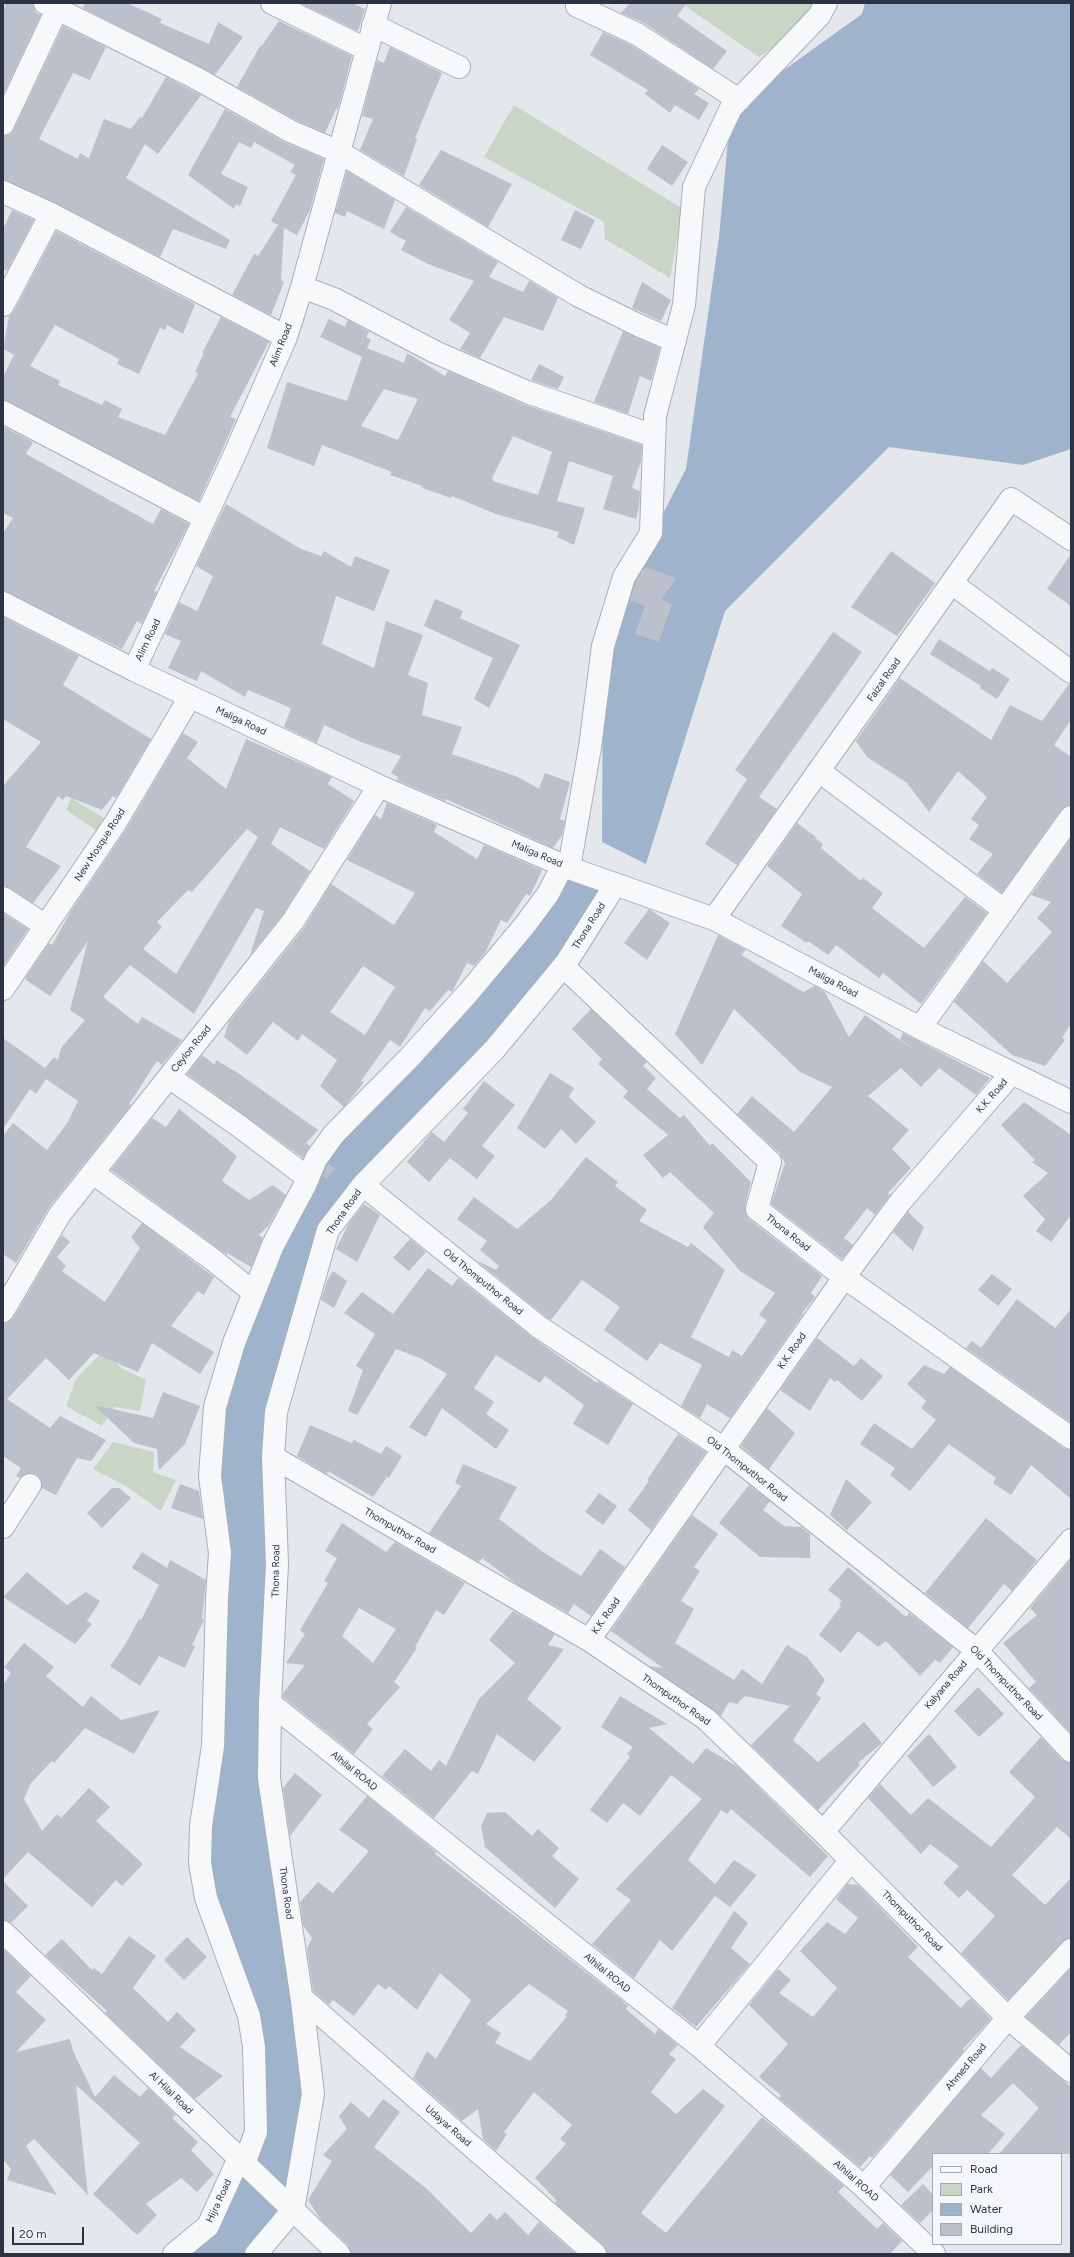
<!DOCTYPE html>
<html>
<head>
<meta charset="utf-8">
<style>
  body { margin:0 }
  #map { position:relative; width:1074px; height:2257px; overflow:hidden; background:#e4e7ec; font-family:Figtree,sans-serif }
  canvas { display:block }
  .frame { position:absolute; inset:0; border:4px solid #2b3445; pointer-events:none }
  .legend { position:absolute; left:932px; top:2153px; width:130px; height:92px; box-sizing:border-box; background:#f4f6f9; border:1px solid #a4a8b1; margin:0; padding:5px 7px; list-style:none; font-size:12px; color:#2b3445 }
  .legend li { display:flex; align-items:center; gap:8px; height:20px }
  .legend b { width:20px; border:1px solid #a4a8b1 }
  .scale { position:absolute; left:12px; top:2227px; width:72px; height:18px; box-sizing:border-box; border:2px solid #2b3445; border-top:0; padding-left:5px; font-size:12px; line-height:14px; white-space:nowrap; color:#2b3445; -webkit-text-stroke:3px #f4f6f9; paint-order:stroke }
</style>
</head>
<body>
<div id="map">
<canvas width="1074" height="2257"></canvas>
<div class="frame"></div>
<ul class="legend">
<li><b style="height:5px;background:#f7f8fa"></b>Road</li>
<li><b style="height:11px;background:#c9d6c5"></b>Park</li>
<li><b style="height:11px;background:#9fb4cc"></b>Water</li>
<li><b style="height:11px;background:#bbc0ca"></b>Building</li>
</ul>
<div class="scale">20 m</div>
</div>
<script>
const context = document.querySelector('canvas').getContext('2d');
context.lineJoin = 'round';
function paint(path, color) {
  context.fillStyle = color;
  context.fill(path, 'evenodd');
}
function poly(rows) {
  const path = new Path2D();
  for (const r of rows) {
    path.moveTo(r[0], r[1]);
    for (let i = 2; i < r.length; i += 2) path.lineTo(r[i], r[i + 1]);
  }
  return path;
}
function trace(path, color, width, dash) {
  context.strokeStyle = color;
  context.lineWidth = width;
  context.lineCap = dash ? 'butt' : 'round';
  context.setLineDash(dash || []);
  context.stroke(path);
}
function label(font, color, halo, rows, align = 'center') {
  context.font = font + ' Figtree,sans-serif';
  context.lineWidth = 4;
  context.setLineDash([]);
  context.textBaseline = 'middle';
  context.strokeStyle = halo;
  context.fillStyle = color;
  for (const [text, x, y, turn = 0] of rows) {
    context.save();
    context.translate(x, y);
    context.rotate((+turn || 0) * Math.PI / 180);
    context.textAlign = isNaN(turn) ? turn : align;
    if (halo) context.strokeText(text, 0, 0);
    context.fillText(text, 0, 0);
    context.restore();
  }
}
const green = poly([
  [681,3,825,3,819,16,759,57],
  [514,105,683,209,670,278,605,239,604,222,484,157],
  [71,798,104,818,97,831,66,810],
  [104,1350,121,1368,146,1380,140,1411,114,1407,102,1426,66,1406,76,1379],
  [113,1442,154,1452,153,1472,176,1480,161,1511,126,1486,93,1469]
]);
const water = poly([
  [865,3,1071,3,1071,449,1023,465,889,447,725,611,646,864,602,842,603,646,637,564,686,469,719,237,731,108,862,14],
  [565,869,615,885,563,966,327,1234,276,1415,270,1715,313,2094,285,2219,256,2254,174,2254,229,2208,244,2164,253,2021,206,1898,218,1407,305,1185]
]);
const building = poly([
  [6,3,33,3,36,13,41,15,3,95,3,12],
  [85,3,127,3,162,19,160,23,209,44,218,22,243,37,215,75,83,8],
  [300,3,352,3,365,9,358,31],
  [630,3,687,3,677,16,727,51,713,69,644,23,621,13],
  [279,21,352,56,338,109,336,109,325,133,296,120,237,87,260,46,261,47],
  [63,26,106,47,90,80,73,73,39,139,78,159,80,153,89,158,104,119,131,129,140,117,142,118,166,77,201,95,158,154,145,144,126,178,230,240,226,249,173,229,160,257,56,203,3,180,3,136,10,134,14,129],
  [603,32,631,45,699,89,694,94,709,103,699,120,675,105,670,113,645,94,648,90,590,55],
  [390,47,442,73,415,138,417,139,404,176,360,150,373,119,362,116,377,60,384,63],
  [225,109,284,142,324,159,310,210,297,235,284,228,281,280,284,282,271,315,232,295,254,254,258,256,278,225,271,221,296,175,290,172,295,165,254,142,251,148,239,142,221,174,248,187,240,206,236,204,234,209,188,175],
  [662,145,688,162,672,186,647,169],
  [441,150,512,184,488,227,419,185],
  [347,171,395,200,384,229,347,211,345,217,335,213],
  [406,207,498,262,489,277,523,292,529,281,558,298,543,331,504,317,480,358,460,349,470,333,449,320,474,281,428,264,401,250,406,241,390,232],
  [12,210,34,220,7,271,3,269,3,229],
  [575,210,595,220,581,249,561,240],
  [56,231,195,304,183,334,167,325,165,330,160,328,139,374,117,364,119,359,55,325,30,366,60,381,58,385,102,405,105,400,122,409,118,417,165,435,198,374,195,372,204,353,202,353,221,317,269,342,230,417,236,419,199,501,3,400,3,377,14,355,3,349,9,316,14,311],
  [642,282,671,300,661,321,632,308],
  [329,319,345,327,348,320,369,332,366,337,371,340,367,348,404,363,407,353,445,376,448,371,523,404,642,445,641,461,632,488,640,491,639,507,636,519,603,509,613,476,569,461,557,501,585,508,574,545,557,537,559,532,496,514,452,496,451,498,422,488,422,486,390,475,392,472,322,445,314,466,267,448,287,382,347,401,362,357,320,337],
  [384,389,418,399,398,440,361,426],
  [513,436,552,452,538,495,493,481,492,478],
  [623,331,660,348,651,381,640,376,628,414,594,402],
  [539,364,564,377,558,389,531,380],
  [4,427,33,442,26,454,153,524,161,509,189,524,154,591,157,592,142,624,137,621,122,649,3,591,3,533,13,518,3,513],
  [226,504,301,549,321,556,324,551,351,567,355,556,390,570,374,611,336,596,322,644,374,668,386,621,423,635,408,675,428,683,422,715,462,727,452,754,518,777,539,789,545,773,570,782,560,819,565,821,562,835,553,848,446,799,445,801,397,780,398,777,391,773,401,756,361,742,324,725,317,743,284,727,291,708,248,690,245,697,201,671,197,681,168,668,181,641,165,634,179,602,197,611,213,576,196,566],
  [891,551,935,583,897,636,851,607],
  [1071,554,1071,606,1047,589],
  [645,567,676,578,661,600,672,604,659,642,635,634,645,606,630,600,635,582],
  [435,599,463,611,460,618,520,645,489,708,474,699,493,658,424,626],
  [3,617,79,656,63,685,151,739,116,798,113,796,102,810,66,796,63,800,58,796,26,847,61,866,33,903,10,888,3,886,3,786,41,742,3,719],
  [833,632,862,652,759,797,777,809,737,865,705,844,747,779,735,770],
  [939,639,990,671,992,668,1010,679,997,699,980,688,981,686,930,654],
  [900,678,991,740,1010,705,1042,721,1069,684,1071,684,1071,720,1054,745,1071,757,1071,805,1061,810,1002,893,977,874,993,854,969,839,979,825,971,819,987,797,958,771,929,812,907,783,867,757,856,741],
  [183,733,198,742,187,758,226,789,246,739,332,777,328,784,354,801,324,849,280,827,271,844,310,871,283,914,250,955,264,911,256,908,194,1014,130,965,103,997,138,1024,142,1017,182,1040,162,1065,157,1061,129,1104,131,1105,50,1206,16,1263,3,1254,3,1136,13,1123,47,1150,68,1122,78,1101,46,1079,36,1094,30,1089,3,1129,3,1038,45,1068,54,1057,58,1060,61,1048,85,1020,70,1010,88,941,50,996,26,980,26,977,49,943,52,945,71,911,127,828],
  [247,829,258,837,176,974,143,949,162,927,157,922,188,890,192,892],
  [387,803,437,825,434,832,477,859,484,845,542,870,530,896,526,894,507,923,501,920,485,953,474,966,467,963,452,992,448,990,430,1011,425,1008,400,1047,390,1040,361,1081,364,1082,344,1107,320,1086,337,1060,302,1034,298,1041,273,1022,247,1055,224,1037,229,1022,303,929,331,884,394,925,415,893,347,860,375,815,381,819],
  [363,966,395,987,365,1035,330,1012],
  [797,823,816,837,815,838,823,844,821,848,861,881,863,878,883,893,872,908,924,948,965,897,987,913,921,1004,883,973,879,978,836,945,828,955,808,941,807,943,781,926,802,894,767,866],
  [1071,838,1071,1024,1062,1038,1065,1040,1045,1066,1012,1055,954,1002,983,961,1007,983,1052,932,1037,918,1051,902,1031,895],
  [649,909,670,923,647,960,624,943],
  [3,913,28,929,4,965,3,964],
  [718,935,746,950,741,955,803,992,815,986,825,992,849,1037,865,1015,917,1052,900,1039,903,1033,990,1078,976,1095,939,1068,921,1087,901,1068,868,1096,909,1130,892,1149,911,1168,888,1193,890,1195,875,1215,867,1208,844,1238,853,1245,842,1259,771,1204,785,1163,779,1153,737,1114,752,1096,794,1132,832,1087,800,1072,734,1009,702,1065,675,1034],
  [591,1009,647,1062,643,1066,656,1078,647,1089,680,1118,684,1115,710,1146,712,1143,751,1182,745,1206,745,1212,749,1219,822,1276,811,1293,815,1297,802,1313,803,1314,730,1418,707,1404,700,1418,681,1406,702,1365,660,1343,647,1361,604,1330,620,1307,582,1280,551,1320,546,1317,476,1260,496,1270,499,1266,480,1250,487,1241,457,1219,474,1197,517,1229,551,1200,586,1157,618,1182,615,1186,647,1210,639,1221,688,1247,691,1243,725,1270,691,1337,729,1357,732,1350,742,1356,767,1320,759,1315,775,1293,740,1271,703,1227,714,1213,670,1172,663,1178,643,1155,668,1135,623,1097,628,1091,598,1064,602,1059,572,1029],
  [202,1055,215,1065,216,1060,238,1073,318,1130,306,1143,310,1146,303,1158,187,1074],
  [550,1073,574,1088,569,1097,596,1122,576,1144,561,1129,545,1149,517,1128],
  [484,1081,515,1105,482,1146,495,1156,477,1179,450,1158,429,1182,407,1162,432,1132,444,1142,468,1113,463,1109],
  [1024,1102,1071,1135,1071,1215,1051,1242,1036,1231,1045,1219,1023,1196,1048,1173,1032,1162,1035,1160,1001,1125],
  [179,1109,237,1156,222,1181,249,1200,273,1185,286,1195,269,1225,259,1235,263,1238,251,1267,227,1253,227,1255,111,1170,152,1118,166,1127],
  [328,1163,335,1169,327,1179,323,1176],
  [364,1204,380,1215,357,1262,336,1249,349,1223],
  [908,1212,924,1227,913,1251,893,1232],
  [142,1223,214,1277,204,1295,198,1291,171,1326,214,1352,200,1374,152,1343,138,1372,94,1353,69,1380,46,1358,7,1399,50,1428,60,1416,106,1440,91,1461,77,1458,56,1495,42,1488,41,1480,36,1474,30,1473,20,1478,16,1476,21,1468,3,1456,3,1323,9,1322,14,1317,62,1235,70,1242,57,1257,66,1266,62,1271,105,1302,140,1248,131,1237],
  [410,1239,426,1252,409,1271,393,1258],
  [428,1268,452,1286,458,1278,532,1337,597,1383,598,1381,633,1404,608,1445,573,1424,584,1405,545,1376,540,1383,496,1355,474,1388,494,1402,486,1414,509,1430,496,1449,442,1408,426,1437,409,1427,447,1374,420,1358,396,1349,357,1415,348,1411,363,1370,356,1366,375,1334,344,1313,362,1292,393,1314],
  [333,1271,347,1281,334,1308,321,1300,327,1281],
  [992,1274,1012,1289,998,1306,978,1290],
  [1017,1299,1055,1328,1071,1309,1071,1423,966,1348,972,1341,981,1348],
  [817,1338,854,1366,861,1358,883,1376,862,1401,837,1380,835,1382,830,1378,810,1411,780,1390],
  [924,1365,944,1374,950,1367,1064,1448,1071,1450,1071,1499,1031,1465,1011,1495,993,1483,996,1478,949,1444,910,1491,890,1475,895,1468,860,1444,874,1423,912,1449,936,1420,921,1408,926,1401,907,1384],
  [163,1392,200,1406,185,1444,159,1470,157,1449,134,1443,94,1405,153,1418],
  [767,1408,795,1433,769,1469,741,1446],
  [310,1425,352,1443,354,1440,381,1454,386,1446,402,1456,389,1478,387,1477,373,1497,328,1471,327,1474,297,1456],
  [678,1434,706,1452,651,1530,628,1510,649,1481,647,1480],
  [463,1464,517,1487,499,1519,543,1552,581,1576,600,1549,625,1567,591,1616,574,1604,568,1613,518,1585,482,1558,479,1562,429,1533,461,1486,455,1483],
  [846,1479,872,1502,847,1530,830,1515],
  [180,1484,199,1491,203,1519,171,1508],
  [749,1485,770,1501,763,1510,784,1526,801,1527,810,1534,810,1558,760,1557,719,1523],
  [112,1488,119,1488,131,1498,102,1528,87,1513],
  [599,1493,617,1506,603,1525,585,1512],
  [692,1515,718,1534,694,1567,700,1571,681,1601,694,1609,675,1643,734,1680,742,1669,762,1684,787,1645,807,1657,825,1680,816,1694,821,1698,793,1740,818,1762,864,1722,882,1743,858,1763,860,1765,818,1810,751,1745,790,1706,745,1696,737,1704,729,1702,721,1716,649,1666,663,1668,611,1631],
  [986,1518,1037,1560,1012,1591,1004,1584,968,1628,925,1593],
  [342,1523,386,1552,395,1542,465,1583,444,1615,436,1610,415,1647,417,1648,394,1682,400,1687,367,1724,373,1729,354,1754,283,1697,283,1693,305,1665,286,1663,305,1634,300,1630,328,1583,324,1581,337,1558,325,1551],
  [359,1608,396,1629,373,1663,342,1636],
  [142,1552,167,1568,170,1560,206,1580,202,1619,204,1620,192,1645,195,1646,185,1668,159,1656,140,1686,110,1666,125,1645,139,1619,141,1620,159,1585,132,1568],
  [1071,1559,1071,1733,1029,1688,1036,1682,1003,1643,1037,1615,1030,1608],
  [848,1567,906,1617,909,1613,953,1647,940,1663,935,1660,920,1676,886,1641,878,1647,858,1631,841,1653,819,1635,841,1606,839,1604,842,1601,828,1590],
  [27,1572,67,1605,86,1592,100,1601,87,1621,92,1624,75,1644,3,1597],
  [513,1611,555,1634,548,1645,564,1649,527,1699,562,1728,534,1762,497,1734,478,1774,472,1771,434,1818,382,1776,405,1749,431,1771,439,1760,446,1766,479,1699,515,1663,489,1640],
  [24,1643,54,1667,46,1676,83,1707,91,1696,121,1720,160,1710,134,1754,85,1728,54,1763,52,1761,31,1783,24,1799,42,1831,57,1814,61,1818,89,1788,110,1807,96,1821,143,1864,122,1886,116,1880,92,1907,28,1852,3,1879,3,1685,11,1673,4,1667],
  [978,1687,1004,1714,979,1737,954,1711],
  [620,1696,667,1724,649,1728,693,1764,706,1748,738,1767,828,1856,810,1877,731,1809,727,1814,721,1810,688,1860,715,1884,734,1860,757,1875,730,1907,715,1896,672,1951,660,1940,634,1978,592,1944,631,1900,616,1889,702,1799,671,1775,640,1816,623,1803,607,1823,590,1810,630,1757,627,1754,633,1747,601,1727],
  [929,1734,957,1767,933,1787,907,1756],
  [1041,1737,1062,1760,1071,1763,1071,1839,1057,1827,1012,1875,1045,1905,1071,1878,1071,1938,1062,1942,1008,2000,961,1953,995,1916,967,1890,959,1898,943,1883,959,1866,930,1844,921,1854,868,1798,880,1784,911,1815,928,1798,991,1847,1035,1797,1009,1772],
  [295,1773,322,1795,290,1836,283,1788],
  [367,1796,436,1852,435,1854,619,1998,628,2006,626,2009,655,2034,658,2029,678,2045,669,2054,676,2059,651,2092,676,2114,703,2089,725,2106,641,2213,666,2233,762,2117,844,2186,838,2192,877,2229,883,2223,902,2241,890,2254,607,2254,603,2245,555,2203,557,2201,535,2178,566,2144,560,2139,572,2125,534,2092,504,2132,507,2134,496,2151,483,2139,478,2109,462,2121,413,2078,427,2051,436,2059,471,2000,440,1973,417,2010,389,1986,386,1990,378,1984,354,2016,333,2000,329,2005,313,1991,307,1949,312,1938,303,1925,300,1902,318,1882,333,1893,369,1851,339,1830],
  [529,1984,568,2011,565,2015,567,2016,530,2061,495,2043,501,2033,486,2024],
  [505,1812,532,1836,538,1829,559,1848,552,1856,579,1879,555,1908,485,1847,481,1826,487,1813],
  [3,1881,28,1906,11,1923,3,1920],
  [847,1884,858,1885,918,1947,908,1957,961,2008,970,1998,991,2019,963,2049,964,2051,872,2158,870,2156,860,2167,779,2098,781,2095,759,2077,788,2044,749,2005,778,1969,791,1980,779,1993,813,2017,837,1988,800,1951,827,1922,845,1934,858,1918,836,1899],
  [734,1911,748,1923,731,1948,750,1964,696,2027,672,2008],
  [129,1936,156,1956,133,1988,168,2022,177,2012,196,2030,180,2047,223,2076,195,2099,105,2013,107,2011,45,1955,62,1939,92,1970,94,1968,102,1974],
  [187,1937,207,1957,184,1980,164,1960],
  [3,1949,31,1976,16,1992,46,2020,16,2052,70,2039,73,2051,95,2097,114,2075,140,2097,148,2088,176,2115,172,2118,198,2142,191,2150,214,2174,197,2192,181,2178,146,2204,157,2215,137,2235,93,2194,140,2143,76,2085,88,2195,34,2139,26,2146,57,2195,7,2180,11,2169,3,2159],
  [1071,1968,1071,2032,1059,2045,1026,2017],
  [1021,2045,1071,2087,1071,2154,999,2154,1039,2108,1013,2083,981,2115,1005,2134,988,2154,933,2154,933,2166,908,2192,890,2175,981,2068,991,2078],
  [383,2099,400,2112,374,2147,427,2189,471,2233,490,2213,497,2220,505,2212,528,2235,539,2222,576,2254,351,2254,348,2245,321,2220,308,2200,332,2161,323,2155,347,2129,339,2116,351,2102,369,2118],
  [923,2184,933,2195,933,2210,920,2223,901,2205]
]);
const street = poly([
  [45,3,196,78,290,131,339,152,579,296,640,326,675,341],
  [272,3,366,49],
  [577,6,637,34,739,100],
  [373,25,459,67],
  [3,124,60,3],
  [3,192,51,214,286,337],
  [302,287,334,299,435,352,527,392,654,436],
  [3,305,51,214],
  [3,412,205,518],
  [953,584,1071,672],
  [3,603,134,670,379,786,569,868,714,919,920,1028,1071,1102],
  [134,670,234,456,286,337,302,287,380,3],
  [819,771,1004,910],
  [569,868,590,747,603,646,624,577,651,533,655,416,684,305,694,187,731,108,819,16,826,3],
  [3,898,46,926],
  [714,919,1011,499,1071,539],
  [563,966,770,1162,757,1209,844,1277,1071,1438],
  [3,989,116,822,190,697],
  [920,1028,1071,817],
  [169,1077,239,1126,308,1178],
  [93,1173,212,1259,254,1293],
  [363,1185,539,1327,724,1449,976,1650,1071,1751],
  [3,1311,60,1214,293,921,379,786],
  [273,1457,589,1640,706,1719,823,1832,1008,2018,1071,2071],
  [3,1527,30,1485],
  [589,1640,853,1265,901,1201,1011,1074],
  [270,1703,699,2046,864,2187,934,2254],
  [823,1832,1071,1540],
  [3,1932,339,2254],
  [302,1998,595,2254],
  [699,2046,851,1860],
  [244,2164,256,2132,254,2047,249,2016,206,1898,200,1863,201,1826,213,1746,217,1598,220,1553,210,1476,215,1407,234,1343,273,1245,305,1185,316,1159,334,1134,409,1058,468,993,525,925,548,894,563,865],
  [864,2187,1008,2018,1071,1950],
  [174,2254,208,2226,239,2158],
  [256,2254,293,2210,313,2094,302,2001,269,1778,270,1703,277,1564,273,1457,276,1412,328,1230,363,1185,494,1050,566,963,615,885]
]);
const streetNames = [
  ["Alim Road",281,345,-68],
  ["Alim Road",148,640,-64],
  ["Faizal Road",884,680,-55],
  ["Maliga Road",241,721,25],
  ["New Mosque Road",100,845,-57],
  ["Maliga Road",537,854,23],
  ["Thona Road",589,926,-58],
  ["Maliga Road",833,982,28],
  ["Ceylon Road",191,1049,-51],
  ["K.K. Road",992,1096,-49],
  ["Thona Road",344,1212,-55],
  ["Thona Road",788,1233,38],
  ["Old Thomputhor Road",483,1282,39],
  ["K.K. Road",792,1351,-55],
  ["Old Thomputhor Road",747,1469,38],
  ["Thomputhor Road",400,1531,30],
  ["Thona Road",276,1571,-89],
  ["K.K. Road",606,1616,-55],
  ["Old Thomputhor Road",1006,1683,46],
  ["Kalyana Road",946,1685,-50],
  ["Thomputhor Road",676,1700,35],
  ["Alhilal ROAD",354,1771,39],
  ["Thona Road",286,1893,82],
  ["Thomputhor Road",912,1921,45],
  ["Alhilal ROAD",607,1973,39],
  ["Ahmed Road",966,2067,-50],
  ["Al Hilal Road",171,2093,44],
  ["Udayar Road",448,2126,41],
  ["Alhilal ROAD",856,2181,42],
  ["Hijra Road",219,2201,-65]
];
paint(green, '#c9d6c5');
paint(water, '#9fb4cc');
paint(building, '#bbc0ca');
trace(street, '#a9aeb7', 24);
trace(street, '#f7f8fa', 22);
label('10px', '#2b3445', '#f4f6f9', streetNames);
</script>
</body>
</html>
